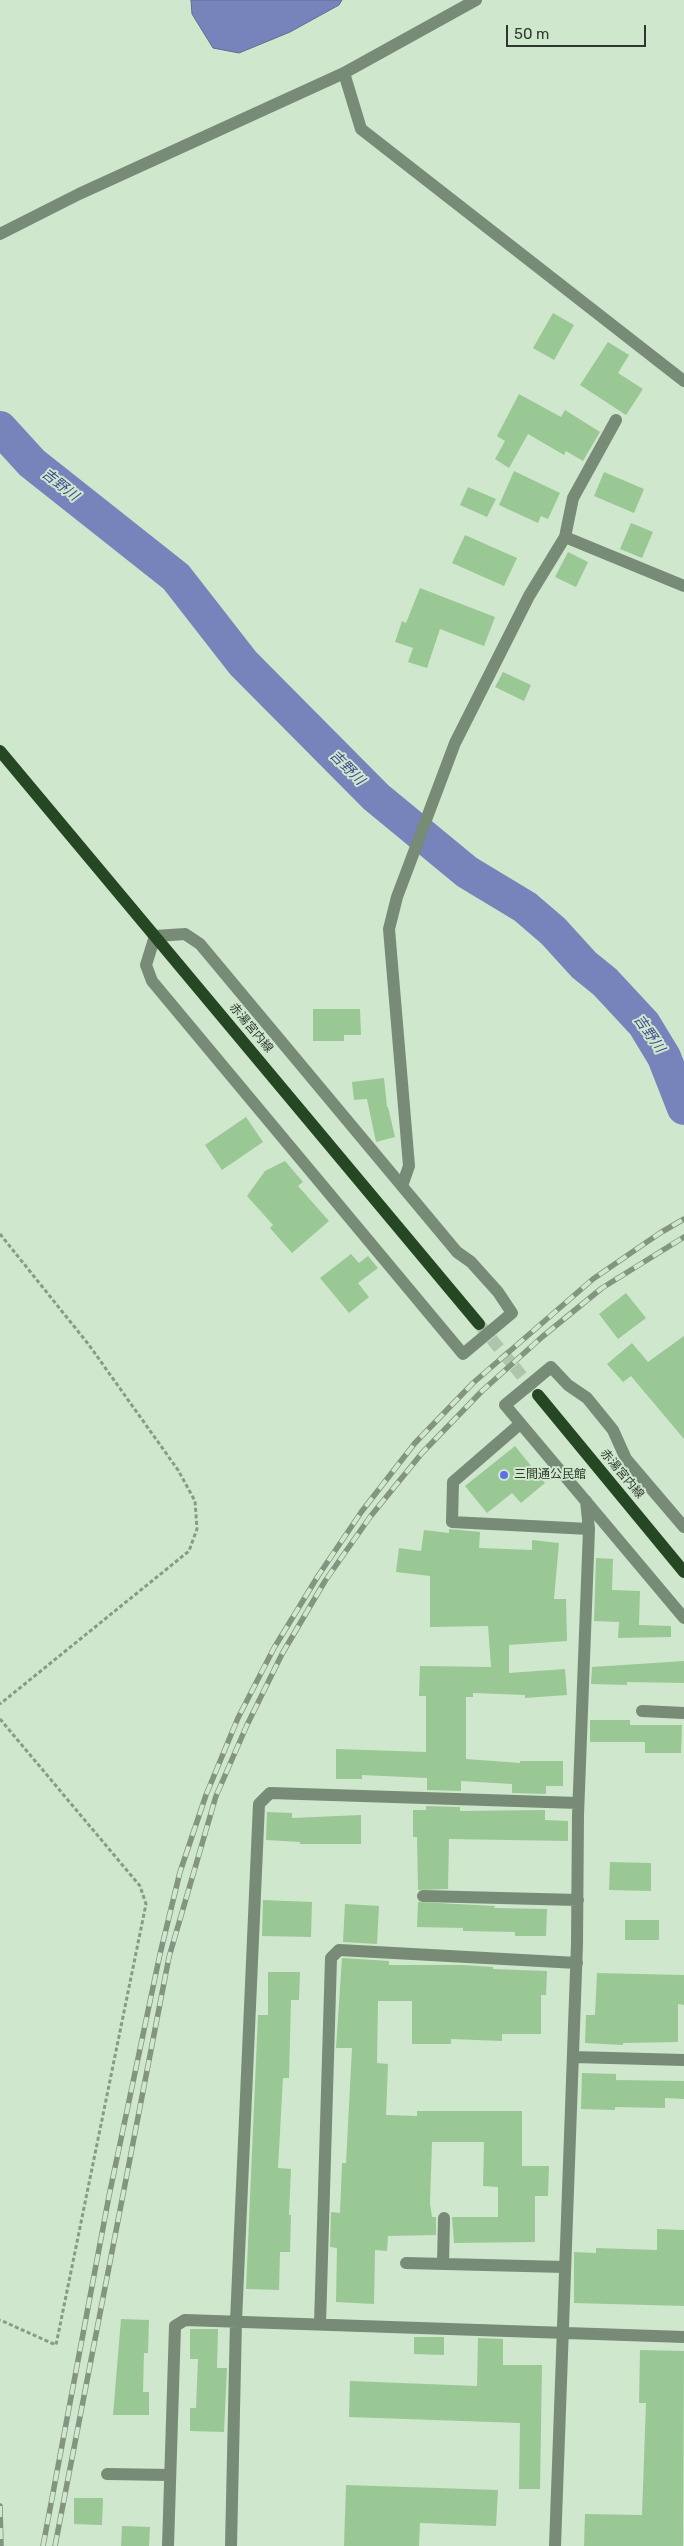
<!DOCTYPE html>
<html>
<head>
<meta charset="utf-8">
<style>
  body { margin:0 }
  #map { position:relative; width:684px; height:2546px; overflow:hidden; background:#cfe7cc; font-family:Rubik,sans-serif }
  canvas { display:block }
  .scale { position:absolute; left:506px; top:25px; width:140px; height:22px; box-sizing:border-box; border:2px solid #2e372d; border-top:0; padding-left:6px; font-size:15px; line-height:18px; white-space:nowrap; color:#2e372d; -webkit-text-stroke:4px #cfe7cc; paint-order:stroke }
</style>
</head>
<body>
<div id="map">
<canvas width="684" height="2546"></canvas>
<div class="scale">50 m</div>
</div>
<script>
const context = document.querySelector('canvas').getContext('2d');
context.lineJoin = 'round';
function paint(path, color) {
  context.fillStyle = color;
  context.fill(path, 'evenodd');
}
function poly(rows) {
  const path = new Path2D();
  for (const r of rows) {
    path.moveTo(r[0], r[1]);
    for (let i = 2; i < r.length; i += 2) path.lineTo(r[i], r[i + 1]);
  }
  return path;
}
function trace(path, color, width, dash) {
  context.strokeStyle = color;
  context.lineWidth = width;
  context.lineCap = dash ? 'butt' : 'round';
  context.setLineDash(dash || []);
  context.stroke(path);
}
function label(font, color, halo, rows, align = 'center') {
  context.font = font + ' Rubik,"Noto Sans JP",sans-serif';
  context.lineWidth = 4;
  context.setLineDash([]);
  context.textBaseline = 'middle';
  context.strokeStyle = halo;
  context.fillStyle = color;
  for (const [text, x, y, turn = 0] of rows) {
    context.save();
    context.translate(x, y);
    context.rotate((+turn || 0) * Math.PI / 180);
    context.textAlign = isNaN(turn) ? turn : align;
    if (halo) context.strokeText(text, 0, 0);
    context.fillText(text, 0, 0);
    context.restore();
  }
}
const water = poly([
  [191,0,342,0,339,5,290,32,239,53,213,48,192,14,191,0]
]);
const river = poly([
  [0,428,32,463,176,577,243,663,376,797,467,872,525,907,553,931,584,965,605,982,644,1024,664,1057,684,1108]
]);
const building = poly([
  [553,313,574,325,554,360,533,348],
  [608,342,629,355,618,373,643,389,626,415,580,385],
  [519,394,561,417,565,410,600,432,583,461,566,451,564,455,528,434,509,468,495,459,505,441,497,436],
  [514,471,560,493,548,519,541,516,538,523,499,505],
  [604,472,644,489,634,513,594,496],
  [468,487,496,499,487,517,460,505],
  [631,523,653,532,642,558,620,549],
  [465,535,517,558,504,586,452,563],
  [568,552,588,562,576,587,555,577],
  [420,588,495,617,484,646,440,629,427,668,408,662,413,648,395,642,402,621,406,623],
  [503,672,531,685,524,701,495,687],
  [313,1009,360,1009,361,1035,344,1035,344,1041,313,1041],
  [384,1078,387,1107,388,1107,395,1137,376,1142,367,1099,354,1100,352,1082],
  [246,1117,263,1142,222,1170,205,1145],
  [285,1161,303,1182,298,1186,329,1221,292,1253,270,1228,273,1225,247,1196,265,1171],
  [351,1254,359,1263,368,1256,378,1268,358,1283,369,1297,349,1313,320,1278],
  [626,1293,646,1318,618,1339,599,1314],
  [684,1336,684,1439,631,1376,623,1382,607,1364,632,1343,648,1362],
  [515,1446,545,1483,521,1503,512,1493,487,1513,465,1486],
  [449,1529,480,1532,479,1548,532,1550,532,1540,559,1543,554,1599,566,1599,567,1641,509,1645,509,1673,565,1669,567,1695,525,1698,525,1695,473,1693,473,1697,466,1697,466,1759,520,1763,520,1761,563,1761,563,1786,546,1786,546,1794,512,1793,512,1784,461,1781,461,1791,427,1790,427,1778,362,1775,362,1779,336,1779,336,1749,426,1752,426,1696,419,1696,420,1666,491,1667,488,1626,430,1627,430,1576,396,1572,399,1548,421,1551,424,1530,449,1533],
  [596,1558,613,1559,612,1590,640,1591,639,1625,671,1626,671,1637,618,1638,619,1622,594,1621],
  [684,1661,684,1683,627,1682,627,1685,591,1684,592,1667],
  [590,1720,630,1720,630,1725,682,1725,681,1753,645,1753,645,1742,590,1742],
  [426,1806,460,1807,460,1811,545,1810,545,1820,568,1821,568,1841,449,1839,448,1889,418,1890,417,1837,413,1837,413,1810,426,1810],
  [267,1812,292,1813,292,1818,361,1815,361,1844,300,1844,300,1842,266,1840],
  [610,1862,651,1863,651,1891,609,1890],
  [263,1900,312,1902,311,1937,262,1936],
  [418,1902,495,1906,494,1908,547,1909,546,1936,515,1936,515,1932,463,1931,463,1928,417,1927],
  [345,1904,379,1906,377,1944,343,1942],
  [625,1920,659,1920,659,1940,625,1940],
  [342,1958,389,1961,389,1965,464,1965,493,1967,493,1969,547,1971,546,1995,541,1995,541,2034,502,2034,502,2041,451,2039,451,2044,412,2044,412,2001,378,2001,377,2063,388,2064,386,2115,417,2116,417,2111,522,2111,522,2166,549,2166,548,2196,535,2196,535,2242,454,2243,452,2217,498,2217,498,2187,483,2186,484,2142,432,2142,430,2203,432,2217,436,2217,436,2235,388,2236,387,2251,375,2250,374,2304,336,2302,337,2248,330,2247,331,2212,340,2213,342,2163,346,2163,352,2048,336,2048],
  [268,1972,300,1972,299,2000,291,2000,289,2078,283,2078,278,2168,291,2169,289,2215,291,2215,290,2252,280,2252,279,2290,246,2289,258,2015,268,2015],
  [597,1973,684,1975,684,2005,678,2004,678,2042,623,2043,623,2045,585,2043,586,2015,595,2015],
  [582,2073,616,2074,616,2080,684,2081,684,2099,665,2098,665,2108,615,2107,615,2110,581,2109],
  [657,2229,684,2230,684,2306,574,2303,574,2252,596,2253,596,2248,657,2250],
  [121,2319,149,2320,148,2353,144,2353,143,2392,149,2392,149,2415,113,2415],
  [190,2329,218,2329,217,2368,227,2368,224,2432,190,2431,190,2408,196,2408,198,2359,190,2359],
  [414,2337,444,2337,444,2355,414,2354],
  [478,2338,503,2339,503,2365,542,2365,540,2489,519,2489,520,2423,349,2417,350,2381,477,2386],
  [640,2350,684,2351,683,2546,584,2546,585,2514,642,2515,646,2403,639,2403],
  [346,2485,498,2490,496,2526,420,2523,419,2546,344,2546],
  [74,2498,103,2498,102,2525,74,2524],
  [122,2526,150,2527,149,2546,121,2546]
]);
const majorTunnel = poly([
  [480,1325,536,1393]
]);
const path = poly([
  [0,1234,89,1345,178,1470,195,1501,197,1529,189,1551,0,1704],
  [0,1719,140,1886,146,1904,56,2345,0,2320]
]);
const minor = poly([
  [344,73,361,129,684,381],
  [0,234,79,194,344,73,476,0],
  [565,537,573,498,616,420],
  [185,934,200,944,457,1252,471,1262,498,1292,512,1313,463,1354,152,981,146,965,155,936,185,934],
  [402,1186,409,1166,389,929,397,897,455,743,529,596,565,537,684,586],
  [520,1424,453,1482,452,1522,589,1529],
  [684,1527,626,1459,613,1430,587,1398,568,1385,551,1367,505,1405,684,1618],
  [642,1711,684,1713],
  [423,1896,578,1900],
  [573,2057,684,2060],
  [406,2263,564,2267],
  [443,2264,444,2218],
  [320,2324,331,1958,339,1950,577,1963],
  [107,2474,170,2475],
  [168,2546,175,2326,185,2320,684,2337],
  [231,2546,236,2321,259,1804,270,1793,578,1803],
  [555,2546,577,1944,578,1815,589,1529,586,1501]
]);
const major = poly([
  [0,751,479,1324],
  [538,1395,684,1572]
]);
const rail = poly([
  [0,2506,1,2546],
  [43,2546,109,2196,160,1954,180,1872,206,1795,238,1718,274,1648,318,1576,362,1511,415,1443,473,1383,593,1279,660,1233,684,1219],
  [55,2546,169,1957,216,1796,247,1725,282,1654,325,1581,370,1517,422,1453,482,1391,542,1337,602,1288,684,1237]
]);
const markers = [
  [504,1475,5,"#5e70e7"]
];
const streetNames = [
  ["赤湯宮内線",251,1028,50],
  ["赤湯宮内線",622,1474,50]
];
const poiNames = [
  ["三間通公民館",514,1475]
];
const waterNames = [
  ["吉野川",60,485,38],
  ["吉野川",347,768,45],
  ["吉野川",649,1034,55]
];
paint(water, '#7784bb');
trace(water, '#616d90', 1);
trace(river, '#7784bb', 34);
paint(building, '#9ac895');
trace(majorTunnel, '#afc4ac', 12, [12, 6]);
trace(path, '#899b87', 3, [4, 2.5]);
trace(minor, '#788b76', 12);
trace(major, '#264723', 12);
trace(rail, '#839481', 5.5);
trace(rail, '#cfe7cc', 4, [11]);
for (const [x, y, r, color] of markers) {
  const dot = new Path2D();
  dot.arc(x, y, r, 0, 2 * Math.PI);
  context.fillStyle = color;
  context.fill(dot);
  trace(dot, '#cfe7cc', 2);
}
label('12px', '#2e372d', '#cfe7cc', streetNames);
label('12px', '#2e372d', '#cfe7cc', poiNames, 'left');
label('italic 14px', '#3f4b91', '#cfe7cc', waterNames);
</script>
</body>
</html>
